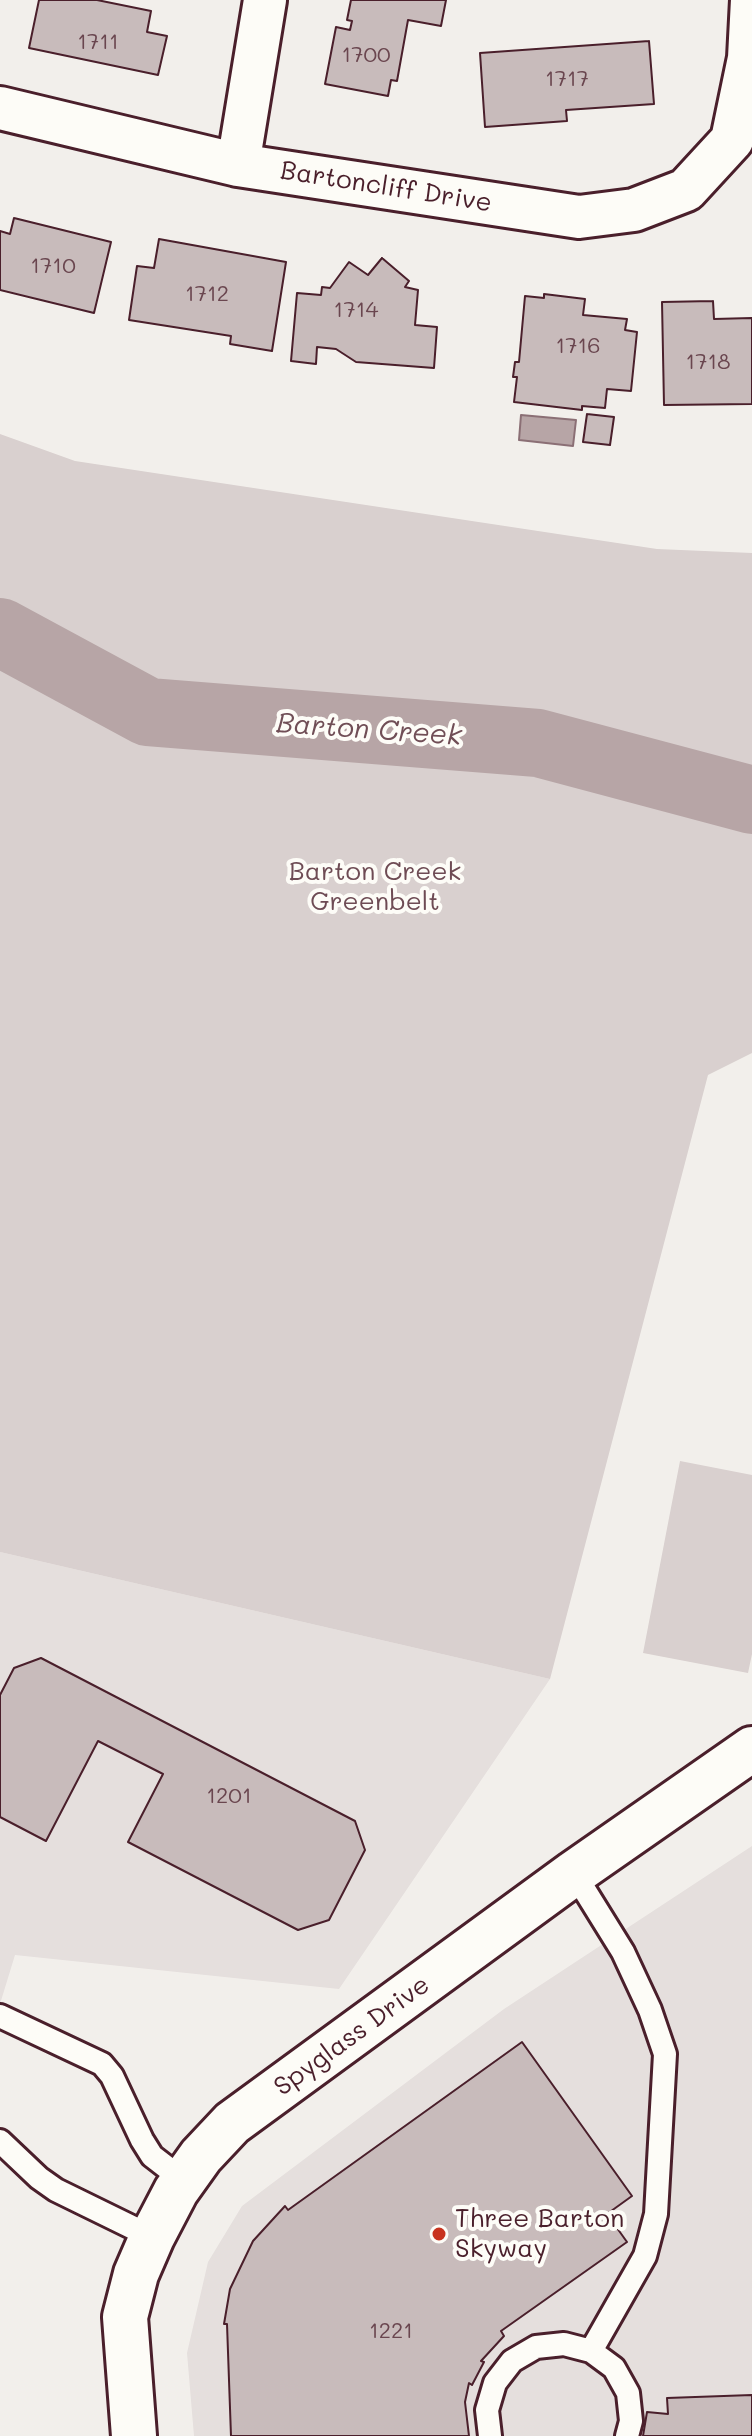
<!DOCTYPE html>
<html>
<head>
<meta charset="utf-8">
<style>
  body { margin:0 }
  canvas { display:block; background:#f2efeb }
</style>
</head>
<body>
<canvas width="752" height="2436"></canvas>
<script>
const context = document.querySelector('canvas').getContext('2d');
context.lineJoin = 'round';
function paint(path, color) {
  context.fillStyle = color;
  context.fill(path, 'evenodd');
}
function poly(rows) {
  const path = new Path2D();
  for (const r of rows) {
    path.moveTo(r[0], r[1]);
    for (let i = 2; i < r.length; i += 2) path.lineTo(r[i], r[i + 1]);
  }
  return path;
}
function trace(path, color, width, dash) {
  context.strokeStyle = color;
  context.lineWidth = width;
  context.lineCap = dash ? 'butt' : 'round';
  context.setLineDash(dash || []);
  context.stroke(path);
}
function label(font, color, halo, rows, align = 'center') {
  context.font = font + ' Mali,sans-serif';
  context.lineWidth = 8;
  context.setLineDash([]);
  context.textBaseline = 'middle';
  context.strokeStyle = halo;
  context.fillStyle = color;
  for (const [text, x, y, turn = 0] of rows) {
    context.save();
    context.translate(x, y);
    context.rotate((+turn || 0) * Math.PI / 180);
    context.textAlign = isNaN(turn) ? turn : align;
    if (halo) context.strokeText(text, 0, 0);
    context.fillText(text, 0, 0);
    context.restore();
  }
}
const built = poly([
  [0,1552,550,1679,339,1989,15,1955,0,2004],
  [752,1846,752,2436,194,2436,187,2353,208,2262,242,2206,504,2009]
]);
const green = poly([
  [0,434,75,461,657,549,752,553,752,1053,708,1075,550,1679,0,1552],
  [680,1461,752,1475,752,1654,748,1673,643,1653]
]);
const water = poly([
  [521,415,576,420,573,446,519,440,521,415]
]);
const river = poly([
  [0,632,148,712,538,743,752,800]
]);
const building = poly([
  [39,0,97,0,151,11,147,32,167,36,158,75,29,48,39,0],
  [351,0,446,0,441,26,408,20,397,81,391,80,388,96,325,84,336,27,350,30,352,21,347,20,351,0],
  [649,41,654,104,566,110,567,121,485,127,480,53,649,41],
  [14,218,111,242,94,313,0,290,0,231,10,234,14,218],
  [159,239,286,262,272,351,230,344,231,336,129,320,137,266,154,268,159,239],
  [382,258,409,281,405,287,418,290,415,325,437,327,434,368,356,362,336,349,317,347,316,364,291,361,297,293,321,295,322,287,330,288,349,262,368,275,382,258],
  [544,294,585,299,583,315,627,319,625,330,637,332,631,391,607,389,605,408,582,406,582,410,514,402,517,377,513,377,515,362,519,362,525,296,544,298,544,294],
  [713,301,714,319,752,318,752,404,664,405,662,302,713,301],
  [587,414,614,417,610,445,583,442,587,414],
  [41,1658,355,1821,365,1850,329,1920,298,1930,128,1842,163,1774,98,1741,46,1841,0,1817,0,1695,14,1668,41,1658],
  [522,2042,632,2196,607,2214,627,2242,501,2331,504,2336,481,2361,484,2362,472,2385,469,2383,465,2402,469,2436,231,2436,227,2324,224,2324,230,2289,253,2241,285,2206,288,2210,522,2042],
  [752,2395,752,2436,643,2436,647,2412,668,2414,667,2398,752,2395]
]);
const service = poly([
  [574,1873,623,1952,650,2010,665,2054,656,2214,645,2256,591,2351],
  [0,2016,102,2064,112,2076,142,2140,152,2156,183,2180],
  [0,2141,39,2178,56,2190,152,2237],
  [490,2436,487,2410,495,2383,512,2361,536,2347,564,2344,591,2351,614,2368,628,2393,631,2421,627,2436]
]);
const minor = poly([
  [0,108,238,165,579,217,634,210,686,190,732,140],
  [732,140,749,58,752,0],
  [238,165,265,0]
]);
const tertiary = poly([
  [134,2436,125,2317,136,2274,152,2237,176,2191,201,2156,232,2123,574,1873,752,1749]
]);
const markers = [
  [439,2234,8,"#c8321e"]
];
const numberNames = [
  ["1711",98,42],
  ["1700",366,55],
  ["1717",567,79],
  ["1710",53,266],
  ["1712",207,294],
  ["1714",356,310],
  ["1716",578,346],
  ["1718",708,362],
  ["1201",229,1796],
  ["1221",391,2331]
];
const streetNames = [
  ["Bartoncliff Drive",386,187,9],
  ["Spyglass Drive",352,2036,-36]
];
const parkNames = [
  ["Barton Creek",375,872],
  ["Greenbelt",375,902]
];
const poiNames = [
  ["Three Barton",455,2219],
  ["Skyway",455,2249]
];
const waterNames = [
  ["Barton Creek",369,730,4]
];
paint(built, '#e5dfdd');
paint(green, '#d9d0cf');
paint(water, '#b7a5a6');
trace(water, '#8b6f75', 2);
trace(river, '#b7a5a6', 68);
paint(building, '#c8bbbb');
trace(building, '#4a1f2b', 2);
trace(service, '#4a1f2b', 28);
trace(minor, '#4a1f2b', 48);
trace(tertiary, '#4a1f2b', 50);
trace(service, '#fdfcf7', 22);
trace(minor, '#fdfcf7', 42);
trace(tertiary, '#fdfcf7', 44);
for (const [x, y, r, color] of markers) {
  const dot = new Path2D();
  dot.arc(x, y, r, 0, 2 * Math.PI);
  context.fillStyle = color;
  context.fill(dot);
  trace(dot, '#fdfcf7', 3);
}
label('22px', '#6a464f', null, numberNames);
label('26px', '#4a1f2b', '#fdfcf7', streetNames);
label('26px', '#6e4b54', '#fdfcf7', parkNames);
label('26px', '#4a1f2b', '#fdfcf7', poiNames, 'left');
label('italic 28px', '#704e56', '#fdfcf7', waterNames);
</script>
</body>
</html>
